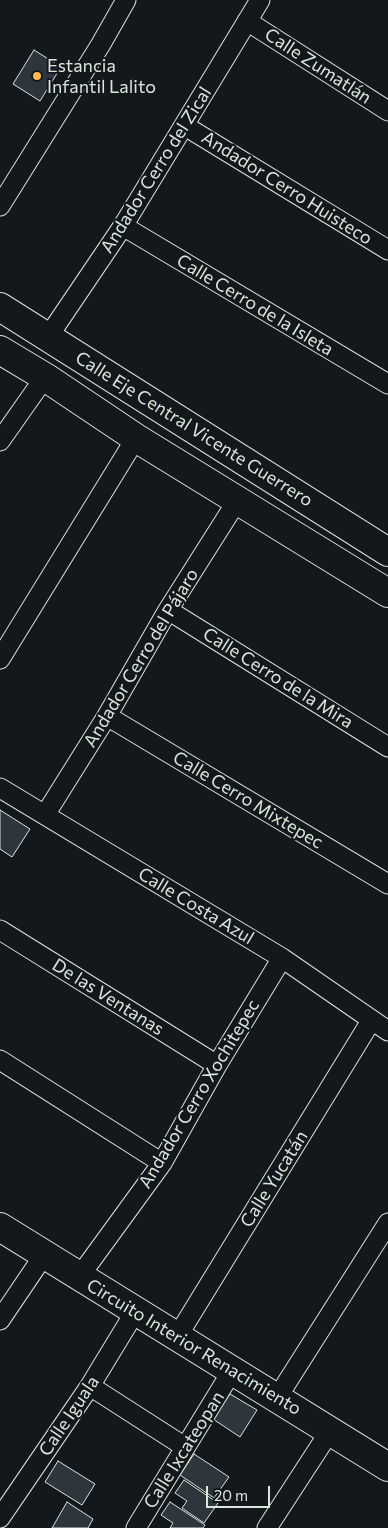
<!DOCTYPE html>
<html>
<head>
<meta charset="utf-8">
<style>
  body { margin:0 }
  #map { position:relative; width:388px; height:1528px; overflow:hidden; background:#14181c; font-family:Commissioner,sans-serif }
  canvas { display:block }
  .scale { position:absolute; left:206px; top:1486px; width:64px; height:22px; box-sizing:border-box; border:2px solid #d8e6dc; border-top:0; padding-left:6px; font-size:15px; line-height:18px; white-space:nowrap; color:#d8e6dc; -webkit-text-stroke:4px #14181c; paint-order:stroke }
</style>
</head>
<body>
<div id="map">
<canvas width="388" height="1528"></canvas>
<div class="scale">20 m</div>
</div>
<script>
const context = document.querySelector('canvas').getContext('2d');
context.lineJoin = 'round';
function paint(path, color) {
  context.fillStyle = color;
  context.fill(path, 'evenodd');
}
function poly(rows) {
  const path = new Path2D();
  for (const r of rows) {
    path.moveTo(r[0], r[1]);
    for (let i = 2; i < r.length; i += 2) path.lineTo(r[i], r[i + 1]);
  }
  return path;
}
function trace(path, color, width, dash) {
  context.strokeStyle = color;
  context.lineWidth = width;
  context.lineCap = dash ? 'butt' : 'round';
  context.setLineDash(dash || []);
  context.stroke(path);
}
function label(font, color, halo, rows, align = 'center') {
  context.font = font + ' Commissioner,sans-serif';
  context.lineWidth = 4;
  context.setLineDash([]);
  context.textBaseline = 'middle';
  context.strokeStyle = halo;
  context.fillStyle = color;
  for (const [text, x, y, turn = 0] of rows) {
    context.save();
    context.translate(x, y);
    context.rotate((+turn || 0) * Math.PI / 180);
    context.textAlign = isNaN(turn) ? turn : align;
    if (halo) context.strokeText(text, 0, 0);
    context.fillText(text, 0, 0);
    context.restore();
  }
}
const building = poly([
  [34,50,61,67,40,101,13,84,34,50],
  [0,810,30,829,12,857,0,849,0,810],
  [230,1394,257,1410,240,1437,213,1419,230,1394],
  [194,1454,229,1477,214,1498,180,1475,194,1454],
  [58,1461,95,1484,82,1505,45,1482,58,1461],
  [184,1480,218,1503,204,1523,182,1508,187,1501,175,1493,184,1480],
  [67,1502,93,1519,88,1528,52,1528,67,1502],
  [170,1502,205,1525,203,1528,170,1528,173,1523,161,1515,170,1502]
]);
const street = poly([
  [247,21,388,111],
  [185,126,388,250],
  [0,206,101,44,126,0],
  [123,226,388,384],
  [48,337,123,226,260,0],
  [0,441,45,377],
  [168,610,388,747],
  [0,659,136,438],
  [107,716,388,884],
  [0,788,282,958,388,1031],
  [45,815,107,716,168,610,237,501],
  [0,930,217,1065],
  [0,1060,162,1163],
  [79,1277,162,1163,217,1065,282,958],
  [0,1320,44,1255],
  [177,1337,371,1021],
  [90,1386,185,1447],
  [277,1398,388,1223],
  [0,1518,90,1386,135,1312],
  [136,1528,232,1371],
  [267,1528,330,1431]
]);
const secondary = poly([
  [0,307,388,552],
  [0,350,45,377,136,438,388,593],
  [0,1227,388,1467]
]);
const markers = [
  [37,76,5,"#ffb74d"]
];
const poiNames = [
  ["Estancia",47,66],
  ["Infantil Lalito",47,87]
];
const streetNames = [
  ["Calle Zumatlán",318,66,33],
  ["Andador Cerro del Zical",156,170,-58],
  ["Andador Cerro Huisteco",287,188,32],
  ["Calle Cerro de la Isleta",255,305,31],
  ["Calle Eje Central Vicente Guerrero",194,429,32],
  ["Andador Cerro del Pájaro",141,658,-59],
  ["Calle Cerro de la Mira",278,678,32],
  ["Calle Cerro Mixtepec",248,800,31],
  ["Calle Costa Azul",196,906,31],
  ["De las Ventanas",108,997,32],
  ["Andador Cerro Xochitepec",199,1094,-59],
  ["Calle Yucatán",274,1179,-58],
  ["Circuito Interior Renacimiento",194,1347,31],
  ["Calle Iguala",69,1416,-56],
  ["Calle Ixcateopan",184,1450,-58]
];
paint(building, '#2c363c');
trace(building, '#d8e6dc', 1);
trace(street, '#d8e6dc', 21);
trace(secondary, '#d8e6dc', 30);
trace(street, '#14181c', 19);
trace(secondary, '#14181c', 28);
for (const [x, y, r, color] of markers) {
  const dot = new Path2D();
  dot.arc(x, y, r, 0, 2 * Math.PI);
  context.fillStyle = color;
  context.fill(dot);
  trace(dot, '#14181c', 2);
}
label('18px', '#d8e6dc', '#14181c', poiNames, 'left');
label('18px', '#d8e6dc', '#14181c', streetNames);
</script>
</body>
</html>
